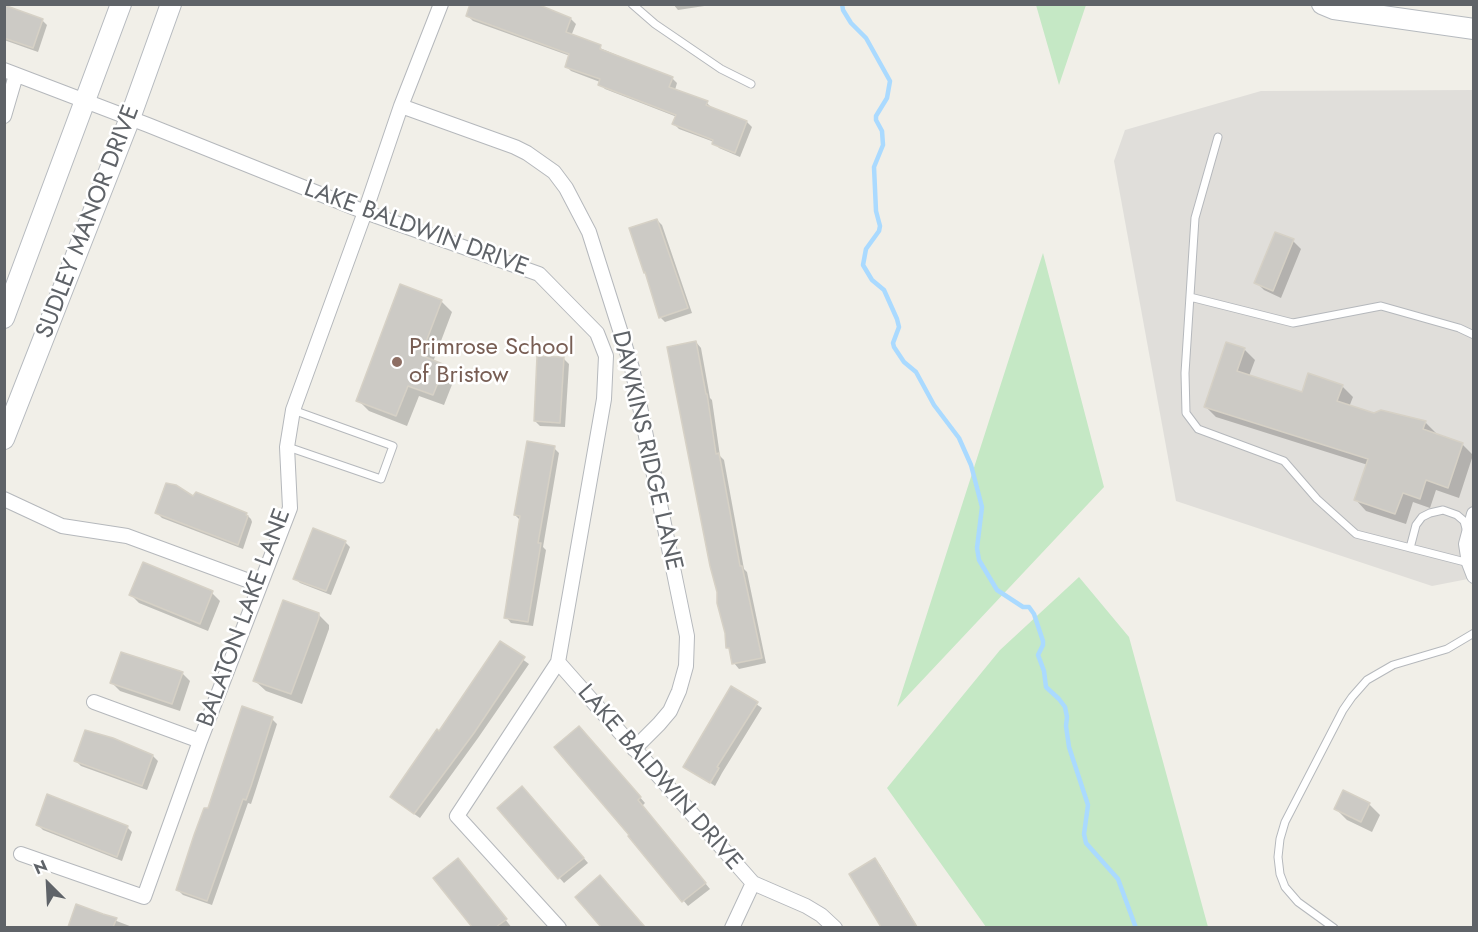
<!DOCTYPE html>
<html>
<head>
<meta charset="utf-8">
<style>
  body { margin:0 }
  #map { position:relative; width:1478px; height:932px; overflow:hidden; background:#f1efe8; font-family:Jost,sans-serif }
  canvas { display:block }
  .frame { position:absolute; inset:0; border:6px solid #5f6368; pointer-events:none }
  .north { position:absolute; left:18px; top:854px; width:60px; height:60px; -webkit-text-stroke:4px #fff; paint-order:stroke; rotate:336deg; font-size:16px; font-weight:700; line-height:24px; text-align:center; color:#5f6368 }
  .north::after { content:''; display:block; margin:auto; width:21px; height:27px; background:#5f6368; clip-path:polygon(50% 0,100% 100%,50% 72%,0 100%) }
</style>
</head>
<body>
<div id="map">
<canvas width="1478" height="932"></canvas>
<div class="frame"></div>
<div class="north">N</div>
</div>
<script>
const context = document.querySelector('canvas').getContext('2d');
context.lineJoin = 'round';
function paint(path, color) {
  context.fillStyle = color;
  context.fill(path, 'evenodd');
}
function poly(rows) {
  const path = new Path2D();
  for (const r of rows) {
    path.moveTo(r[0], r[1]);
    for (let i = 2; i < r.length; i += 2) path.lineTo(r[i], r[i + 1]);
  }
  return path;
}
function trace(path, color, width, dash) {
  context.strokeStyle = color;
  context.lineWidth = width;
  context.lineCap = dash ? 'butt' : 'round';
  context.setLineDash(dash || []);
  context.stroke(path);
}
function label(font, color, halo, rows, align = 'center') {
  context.font = font + ' Jost,sans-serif';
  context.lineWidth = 5;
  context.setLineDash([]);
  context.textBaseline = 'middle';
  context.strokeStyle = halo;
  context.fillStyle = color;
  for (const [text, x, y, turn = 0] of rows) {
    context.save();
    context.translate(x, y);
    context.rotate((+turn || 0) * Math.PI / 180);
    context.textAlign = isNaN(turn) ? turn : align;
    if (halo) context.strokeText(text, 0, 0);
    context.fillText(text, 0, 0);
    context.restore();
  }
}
const industrial = poly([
  [1473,90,1473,578,1432,586,1176,501,1114,161,1125,130,1261,91]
]);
const green = poly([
  [1036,5,1086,5,1059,85],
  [1043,253,1104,487,897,707],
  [1079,577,1129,637,1208,927,986,927,887,788,1000,650]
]);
const shadow = poly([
  [673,4,711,4,711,5,678,10],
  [4,7,42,20,47,25,38,52,4,40],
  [468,16,571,19,576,24,571,36,672,78,677,83,675,90,707,103,712,108,747,122,752,127,740,157,719,148,714,142,679,129,674,124,677,117,605,89,600,84,600,82,571,71,566,66,570,56,473,21],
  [657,220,662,225,692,313,665,322,660,317],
  [1293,241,1301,249,1281,298,1264,290,1256,282],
  [441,301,452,312,433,362,444,366,455,377,444,405,419,396,407,426,369,411,358,400],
  [696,342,701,348,710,398,712,400,720,456,724,460,744,569,747,572,766,663,739,669,734,663,726,638],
  [1244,349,1255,360,1249,376,1303,394,1342,386,1353,397,1349,407,1374,415,1425,422,1436,433,1435,435,1462,444,1473,455,1459,498,1436,490,1430,508,1413,502,1406,524,1366,511,1356,500,1368,465,1216,417,1205,406],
  [564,359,569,364,565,427,540,426,535,421],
  [554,448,559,453,543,547,546,550,533,626,511,623,506,617,521,521,515,515],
  [193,498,246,514,251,519,252,522,243,549,162,518,157,513],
  [345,542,350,547,331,595,300,583,295,578],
  [212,593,220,601,208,631,139,603,131,595],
  [318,614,329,625,329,629,302,704,266,691,255,681],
  [500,643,529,664,478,738,420,818,397,802,439,733],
  [182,673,190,681,180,711,120,691,112,683],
  [732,688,762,708,722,773,715,786,685,766],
  [272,719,277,724,255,792,251,804,248,803,212,905,183,895,178,890,208,810],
  [584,733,645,803,642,806,710,889,688,906,630,836],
  [101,735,153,756,158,761,147,790,81,766,76,761],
  [527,793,588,863,564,883,499,808],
  [1369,804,1380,815,1372,832,1347,820,1336,809],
  [38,825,127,827,132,832,122,861,43,830],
  [875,860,880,865,918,928,883,928,851,874],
  [463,865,512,928,474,928,435,878],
  [605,882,644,928,603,928,577,897],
  [77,906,135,928,69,928]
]);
const stream = poly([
  [842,4,843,10,851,23,866,38,890,81,887,98,876,116,876,120,882,131,883,145,874,167,876,211,880,226,879,231,866,249,863,265,872,280,884,290,897,319,899,327,893,343,894,347,904,362,916,372,934,405,959,438,971,465,982,507,977,548,979,560,997,590,1023,607,1029,607,1034,614,1043,641,1043,645,1038,655,1044,671,1046,687,1059,699,1065,707,1067,717,1066,726,1069,747,1088,805,1084,834,1086,843,1118,879,1136,928]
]);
const building = poly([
  [470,4,537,4,571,18,566,32,601,45,600,49,673,77,669,87,708,101,706,105,747,121,735,153,712,144,713,140,672,124,676,115,598,85,600,79,565,67,569,54,466,16,470,4],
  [4,5,43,19,33,48,4,38,4,5],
  [657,219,688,308,659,318,645,272,644,273,629,228,657,219],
  [1275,232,1294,239,1273,291,1254,283,1275,232],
  [400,284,442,300,421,355,445,365,433,395,408,386,396,416,356,401,400,284],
  [696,341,706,394,707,394,716,454,719,453,740,566,742,566,762,658,732,664,729,648,726,648,725,633,717,603,717,592,710,566,667,347,696,341],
  [1226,342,1245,348,1237,371,1302,392,1308,373,1343,385,1337,401,1374,413,1381,410,1426,421,1423,429,1463,443,1448,488,1426,480,1420,499,1403,493,1395,514,1354,500,1368,459,1204,407,1226,342],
  [537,356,564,357,560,423,534,421,537,356],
  [527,441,555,446,538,543,541,543,528,622,504,618,520,516,514,515,527,441],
  [166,483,176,485,193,496,196,492,247,513,246,515,248,516,238,545,155,513,166,483],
  [313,528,346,541,326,591,293,579,313,528],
  [143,562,213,591,200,624,129,595,143,562],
  [283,600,319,613,319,618,291,694,253,681,283,600],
  [500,641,525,657,474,733,414,814,390,797,437,729,439,731,500,641],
  [121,652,183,672,172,704,110,683,121,652],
  [731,686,758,702,717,767,719,768,710,783,683,767,731,686],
  [242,706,273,717,251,786,246,800,243,799,207,901,176,890,194,835,204,808,208,808,242,706],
  [579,726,641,797,638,800,706,883,682,902,628,836,629,835,554,747,579,726],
  [85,730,113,738,153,755,142,786,74,761,85,730],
  [522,786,584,858,558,879,497,808,522,786],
  [1343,790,1370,803,1361,822,1334,809,1343,790],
  [47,794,128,826,117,857,36,825,47,794],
  [458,858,507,919,496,927,472,927,433,878,458,858],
  [875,858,917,927,881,927,849,874,875,858],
  [600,875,645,927,601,927,575,897,600,875],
  [76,904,103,914,117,918,113,927,68,927,76,904]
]);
const service = poly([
  [632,4,655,24,721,69,751,84],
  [1218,137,1195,218,1185,373,1186,413,1198,429,1284,461,1317,499,1356,534,1469,563],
  [1190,297,1293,323,1381,306,1459,328,1474,335],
  [288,447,381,479,393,446,293,410],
  [1410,548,1416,525,1422,517,1430,513,1443,510,1457,515,1464,521,1467,532],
  [1334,928,1298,902,1285,887,1280,874,1278,857,1280,839,1285,822,1343,710,1352,697,1367,680,1393,665,1447,649,1474,633]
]);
const minor = poly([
  [4,70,148,125,365,212,539,274,597,333,606,356,604,399,558,662,457,816,559,928],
  [401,106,515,147,527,153,554,172,566,188,589,232,632,368,687,636,686,666,679,691,670,711,659,724,634,749],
  [4,116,16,75],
  [4,499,62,526,127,536,260,585],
  [1474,514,1466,544,1469,563,1474,576],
  [558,662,753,883,806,906,821,915,835,928],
  [94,702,200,741],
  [21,854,144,897,200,741,290,508,287,447,293,410,365,212,401,106,441,4],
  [732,928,753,883]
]);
const secondary = poly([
  [1322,4,1334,9,1474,29],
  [4,318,121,4],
  [4,439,130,118,171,4]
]);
const markers = [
  [397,362,6,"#8d6e63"]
];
const streetNames = [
  ["SUDLEY MANOR DRIVE",89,222,-69],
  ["LAKE BALDWIN DRIVE",416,229,20],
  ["DAWKINS RIDGE LANE",646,451,77],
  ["BALATON LAKE LANE",245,618,-70],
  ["LAKE BALDWIN DRIVE",659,778,49]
];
const educationNames = [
  ["Primrose School",409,348],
  ["of Bristow",409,376]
];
paint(industrial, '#e0deda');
paint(green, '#c5e8c5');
paint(shadow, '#0003');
trace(stream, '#aadaff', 4.5);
paint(building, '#cccac5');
trace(building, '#d6d1c6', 1.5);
trace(service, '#b5b8bc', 9);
trace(minor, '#b5b8bc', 16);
trace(secondary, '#b6babf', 22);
trace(service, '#fff', 7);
trace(minor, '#fff', 14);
trace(secondary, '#fff', 20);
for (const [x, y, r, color] of markers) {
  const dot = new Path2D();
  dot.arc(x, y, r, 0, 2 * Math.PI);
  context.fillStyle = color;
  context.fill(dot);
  trace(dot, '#fff', 2);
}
label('24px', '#5f6368', '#fff', streetNames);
label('24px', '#785e54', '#fff', educationNames, 'left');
</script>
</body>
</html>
